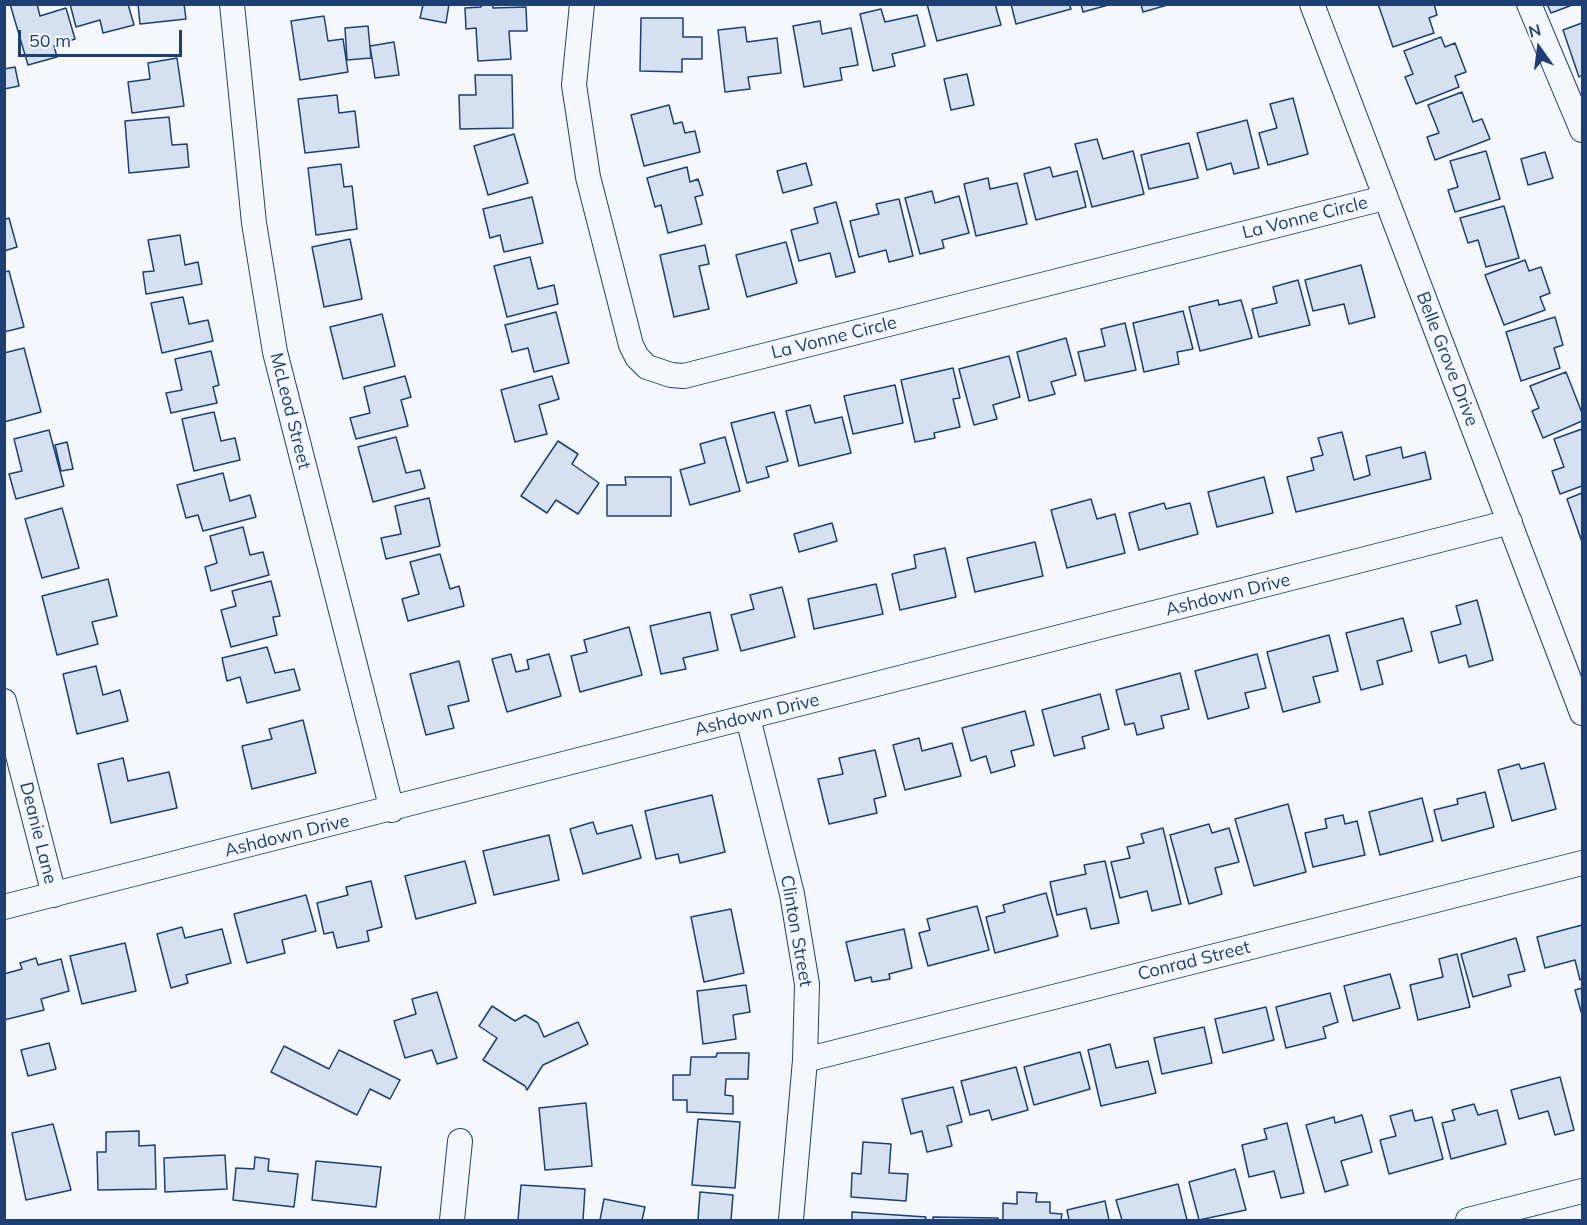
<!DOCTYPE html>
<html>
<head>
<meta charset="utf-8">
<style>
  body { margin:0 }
  #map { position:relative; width:1587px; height:1225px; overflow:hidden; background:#f4f7fb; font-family:Mulish,sans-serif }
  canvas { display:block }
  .frame { position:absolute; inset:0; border:6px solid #1d3f73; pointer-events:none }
  .north { position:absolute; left:1509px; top:18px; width:60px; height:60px; -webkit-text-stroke:4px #f4f7fb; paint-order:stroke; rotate:346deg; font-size:16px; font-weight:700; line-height:24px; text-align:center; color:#1d3f73 }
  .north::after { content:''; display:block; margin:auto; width:21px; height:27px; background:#1d3f73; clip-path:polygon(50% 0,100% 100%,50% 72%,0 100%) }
  .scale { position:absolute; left:18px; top:30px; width:164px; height:27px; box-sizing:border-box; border:3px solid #1d3f73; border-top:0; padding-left:8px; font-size:18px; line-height:21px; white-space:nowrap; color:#1d3f73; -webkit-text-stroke:4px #f4f7fb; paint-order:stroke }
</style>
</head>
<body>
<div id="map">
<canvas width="1587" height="1225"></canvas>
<div class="frame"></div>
<div class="north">N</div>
<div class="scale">50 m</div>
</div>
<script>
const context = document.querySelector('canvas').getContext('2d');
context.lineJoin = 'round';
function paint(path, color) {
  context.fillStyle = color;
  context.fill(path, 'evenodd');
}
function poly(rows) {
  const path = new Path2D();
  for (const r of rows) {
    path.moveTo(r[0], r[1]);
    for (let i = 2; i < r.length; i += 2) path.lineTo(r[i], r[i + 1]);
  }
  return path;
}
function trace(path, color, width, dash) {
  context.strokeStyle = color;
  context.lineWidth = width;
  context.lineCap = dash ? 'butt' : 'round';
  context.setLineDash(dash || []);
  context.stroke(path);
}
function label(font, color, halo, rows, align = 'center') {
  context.font = font + ' Mulish,sans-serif';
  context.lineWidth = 4.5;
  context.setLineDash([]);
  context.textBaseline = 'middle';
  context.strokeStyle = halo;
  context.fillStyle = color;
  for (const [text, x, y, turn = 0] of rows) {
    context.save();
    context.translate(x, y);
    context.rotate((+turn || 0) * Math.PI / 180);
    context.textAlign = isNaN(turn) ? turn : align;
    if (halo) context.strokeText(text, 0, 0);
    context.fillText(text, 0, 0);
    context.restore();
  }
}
const building = poly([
  [10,4,37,4,40,16,66,8,75,39,54,46,57,57,28,65,10,4],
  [70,4,128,4,134,25,103,33,100,20,76,27,70,4],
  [138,4,184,4,186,19,140,24,138,4],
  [420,4,449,4,446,23,420,18,423,5,420,4],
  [481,4,493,4,493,8,526,7,527,31,509,31,511,59,478,61,476,28,466,29,465,8,481,7,481,4],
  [927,4,995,4,1001,25,937,41,927,4],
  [1011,4,1069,4,1071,9,1016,24,1011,4],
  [1081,4,1112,4,1083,12,1081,4],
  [1141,4,1171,4,1143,12,1141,4],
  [1378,4,1434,4,1437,15,1429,18,1434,33,1393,47,1378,4],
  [1547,4,1575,4,1551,13,1547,4],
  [881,9,885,22,917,15,925,46,892,54,895,66,873,71,860,14,881,9],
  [324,16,328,41,343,39,348,72,300,80,291,21,324,16],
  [641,18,683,18,683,37,702,37,702,59,682,59,682,72,640,71,641,18],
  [820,21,822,34,851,28,858,65,840,68,842,80,804,87,793,26,820,21],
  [1582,23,1582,75,1579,77,1563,30,1582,23],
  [368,26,371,58,347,60,345,28,368,26],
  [745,27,747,42,777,38,781,73,748,77,750,89,725,92,718,30,745,27],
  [1441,37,1445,47,1455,43,1466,72,1455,76,1459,87,1416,104,1405,77,1413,74,1404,51,1441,37],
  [394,42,399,75,375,78,370,46,394,42],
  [177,58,184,106,132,113,128,82,150,79,148,63,177,58],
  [15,67,19,86,4,89,4,69,15,67],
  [967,74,974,105,951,110,944,79,967,74],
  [475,75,512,75,513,128,460,129,459,95,476,95,475,75],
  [1462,92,1473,122,1482,119,1490,139,1435,160,1427,137,1439,133,1428,105,1462,92],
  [337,95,339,113,355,111,359,147,305,153,298,99,337,95],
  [1293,98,1308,154,1268,165,1259,133,1277,128,1270,104,1293,98],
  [669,105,674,124,682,122,685,133,695,131,700,152,644,166,631,115,669,105],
  [169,117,172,145,187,144,189,167,129,173,125,121,169,117],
  [1247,120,1259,168,1234,174,1231,163,1207,170,1197,133,1247,120],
  [514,134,528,183,488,195,474,146,514,134],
  [1097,139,1103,159,1133,151,1144,194,1092,207,1075,144,1097,139],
  [1189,143,1198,178,1149,189,1141,155,1189,143],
  [1486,151,1500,199,1455,212,1448,190,1458,187,1450,161,1486,151],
  [1545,152,1553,178,1528,185,1521,159,1545,152],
  [806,163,812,185,783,193,777,171,806,163],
  [341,164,344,187,352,186,357,229,316,235,308,168,341,164],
  [687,167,690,182,698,179,703,195,695,197,702,224,668,233,661,205,655,207,647,178,687,167],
  [1050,167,1053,177,1077,171,1086,207,1036,220,1024,174,1050,167],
  [988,178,990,189,1017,183,1027,224,976,236,964,184,988,178],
  [932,191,935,203,959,196,969,233,942,240,944,248,920,254,905,198,932,191],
  [532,197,543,243,504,252,500,235,490,238,483,209,532,197],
  [899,199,913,256,889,262,886,250,859,257,850,221,879,214,876,204,899,199],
  [836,202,855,272,836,277,830,253,799,261,791,230,818,223,814,208,836,202],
  [1504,206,1519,258,1486,267,1478,240,1468,243,1460,218,1504,206],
  [4,214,6,219,9,218,17,247,4,251,4,214],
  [180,235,185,265,198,262,202,284,146,294,143,272,154,271,148,240,180,235],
  [350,239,362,299,324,307,312,247,350,239],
  [786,242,797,283,747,297,736,255,786,242],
  [705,245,709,264,699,266,709,309,674,317,660,255,705,245],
  [530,257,538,289,554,285,558,304,507,317,494,266,530,257],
  [1525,260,1529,271,1541,267,1550,293,1540,297,1545,310,1504,325,1485,275,1525,260],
  [1361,265,1375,317,1349,324,1344,304,1313,311,1305,280,1361,265],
  [9,271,24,327,4,332,4,272,9,271],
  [1298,280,1310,325,1259,337,1252,309,1277,303,1273,287,1298,280],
  [183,297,189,324,208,320,213,341,162,353,151,303,183,297],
  [1218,300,1219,305,1241,300,1252,338,1200,351,1189,307,1218,300],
  [1183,311,1193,349,1177,352,1179,364,1144,372,1133,323,1183,311],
  [556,312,569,363,534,372,528,348,512,352,505,325,556,312],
  [382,314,395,366,343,379,330,327,382,314],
  [1555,317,1563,345,1554,348,1560,368,1521,381,1506,332,1555,317],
  [1125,323,1136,370,1085,381,1078,352,1105,346,1101,329,1125,323],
  [1066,338,1076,375,1051,382,1055,394,1029,401,1017,352,1066,338],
  [24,348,41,412,4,422,4,353,24,348],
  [211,351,219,385,213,387,217,403,171,413,166,393,182,390,175,359,211,351],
  [1009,356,1020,397,993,405,997,419,974,425,959,369,1009,356],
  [953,368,960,398,953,399,960,427,934,433,935,438,915,442,901,380,953,368],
  [1566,372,1582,413,1582,421,1543,438,1532,411,1539,408,1530,386,1566,372],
  [405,376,411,397,401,400,408,426,356,439,350,418,370,413,364,387,405,376],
  [552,376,559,399,539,405,547,434,515,442,501,390,552,376],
  [895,385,903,423,853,434,844,396,895,385],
  [810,405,815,423,842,417,851,453,799,466,786,411,810,405],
  [214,412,221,441,235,438,240,460,194,471,182,419,214,412],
  [774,412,788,461,766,467,769,477,747,483,731,423,774,412],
  [1582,429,1582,486,1560,494,1552,471,1564,467,1554,439,1582,429],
  [49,430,64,486,16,499,9,474,22,471,14,439,49,430],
  [1342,432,1354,480,1370,475,1366,456,1401,447,1403,458,1425,452,1431,479,1296,512,1287,477,1314,470,1311,458,1323,455,1318,438,1342,432],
  [396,437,406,473,420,470,425,488,373,502,358,447,396,437],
  [725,437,740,491,690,505,680,470,705,463,700,444,725,437],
  [558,441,578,454,572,464,599,483,578,514,556,500,547,513,521,496,558,441],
  [67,442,73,469,61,471,55,445,67,442],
  [223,473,230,501,250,495,256,517,203,531,198,515,186,518,177,485,223,473],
  [625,477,671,477,671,516,607,516,607,485,626,485,625,477],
  [1264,477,1273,513,1217,527,1208,492,1264,477],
  [1582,493,1582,542,1567,499,1582,493],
  [429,498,440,546,386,559,381,538,401,534,395,506,429,498],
  [1091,499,1097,519,1115,514,1125,553,1067,568,1051,510,1091,499],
  [1164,503,1166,509,1190,503,1198,534,1139,550,1129,513,1164,503],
  [62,508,79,568,42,578,25,519,62,508],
  [832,523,837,541,799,552,794,534,832,523],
  [243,527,250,555,263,552,269,575,211,591,205,567,217,563,210,536,243,527],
  [1035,542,1043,576,975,592,967,558,1035,542],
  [945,548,956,597,900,610,892,574,916,568,914,555,945,548],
  [440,554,450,589,459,586,464,606,408,621,402,599,419,594,410,562,440,554],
  [108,579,117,616,92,622,98,644,57,655,42,596,108,579],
  [271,581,280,616,273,617,277,635,231,647,221,610,236,606,232,591,271,581],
  [876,584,883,614,814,629,808,599,876,584],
  [782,587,795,637,741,651,731,615,754,609,750,595,782,587],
  [1477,600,1493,660,1469,667,1466,655,1439,663,1431,632,1461,624,1456,606,1477,600],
  [710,612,718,650,683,658,686,669,661,674,650,626,710,612],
  [1403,618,1412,651,1377,661,1383,684,1361,690,1346,633,1403,618],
  [629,627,642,675,580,692,571,656,587,652,584,640,629,627],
  [1329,635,1338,671,1313,677,1320,702,1283,712,1267,652,1329,635],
  [267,647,275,673,294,669,300,690,247,703,240,677,227,681,222,658,267,647],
  [511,654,516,672,529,669,527,660,549,654,561,696,507,712,492,659,511,654],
  [1257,654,1266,688,1245,693,1249,708,1208,719,1195,671,1257,654],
  [459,661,469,701,448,706,454,728,426,735,410,674,459,661],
  [96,666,103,695,120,690,128,721,77,734,63,674,96,666],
  [1180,673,1189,709,1161,716,1164,728,1137,735,1134,723,1125,725,1116,690,1180,673],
  [1100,694,1109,729,1082,737,1085,748,1054,756,1042,710,1100,694],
  [1025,711,1034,745,1011,751,1015,766,991,773,986,756,971,761,962,728,1025,711],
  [303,720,316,773,252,789,242,746,272,739,269,729,303,720],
  [919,738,922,751,952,743,961,776,905,790,893,745,919,738],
  [875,750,886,796,874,799,877,813,829,824,818,779,843,774,839,758,875,750],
  [123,758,128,781,169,772,177,808,111,823,98,764,123,758],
  [1544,763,1556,809,1512,821,1498,770,1519,764,1521,769,1544,763],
  [1485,792,1494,827,1442,841,1434,810,1458,804,1457,799,1485,792],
  [712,795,725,852,680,863,678,854,656,859,645,811,712,795],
  [1422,798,1433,841,1380,855,1369,812,1422,798],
  [1288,804,1306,872,1254,886,1235,819,1288,804],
  [1343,815,1345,824,1357,821,1365,855,1313,867,1305,833,1327,828,1325,819,1343,815],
  [593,822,597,834,632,825,641,858,583,874,570,829,593,822],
  [1209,824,1212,833,1229,828,1239,862,1215,868,1222,894,1189,904,1170,835,1209,824],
  [1163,828,1181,904,1152,911,1147,891,1120,898,1111,862,1130,858,1127,847,1144,843,1141,834,1163,828],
  [549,835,559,880,494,895,483,851,549,835],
  [465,861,476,903,416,919,405,876,465,861],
  [1105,861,1119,923,1091,929,1086,908,1057,915,1050,882,1086,874,1084,865,1105,861],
  [371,881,382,927,367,931,369,941,337,948,333,932,324,934,317,903,348,895,346,887,371,881],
  [1046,893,1058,936,995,953,986,917,1005,912,1003,905,1046,893],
  [306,895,316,931,282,940,285,953,247,963,234,914,306,895],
  [977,906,989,950,928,966,919,933,930,930,927,919,977,906],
  [731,909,744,973,704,982,691,917,731,909],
  [1582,925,1582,979,1580,980,1575,960,1545,968,1537,937,1582,925],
  [182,927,185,938,222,929,231,963,186,975,188,983,171,988,157,934,182,927],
  [904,929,912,968,889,974,890,979,872,982,871,977,855,981,846,942,904,929],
  [1516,938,1525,971,1508,975,1511,986,1473,997,1461,954,1516,938],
  [125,943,136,991,82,1004,70,956,125,943],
  [1457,954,1470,1007,1418,1020,1410,985,1443,977,1439,959,1457,954],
  [36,958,38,965,61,959,69,991,41,999,44,1010,4,1020,4,974,22,969,20,963,36,958],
  [1390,974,1400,1008,1353,1021,1344,986,1390,974],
  [746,985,750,1012,733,1015,736,1039,703,1044,697,991,746,985],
  [1582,988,1582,1015,1575,990,1582,988],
  [437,992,457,1058,437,1064,432,1050,405,1058,394,1021,416,1014,412,999,437,992],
  [1330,993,1338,1022,1323,1027,1326,1038,1286,1048,1276,1007,1330,993],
  [492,1006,515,1021,525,1015,538,1023,544,1037,578,1022,588,1044,543,1065,527,1090,525,1086,483,1060,497,1038,479,1026,492,1006],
  [1266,1007,1274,1040,1223,1053,1215,1019,1266,1007],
  [1204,1027,1212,1063,1162,1074,1154,1038,1204,1027],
  [49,1043,56,1069,28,1076,21,1050,49,1043],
  [1110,1044,1116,1068,1148,1061,1156,1093,1101,1106,1088,1050,1110,1044],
  [284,1046,329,1069,339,1050,400,1080,390,1099,370,1089,357,1115,271,1072,284,1046],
  [1080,1052,1090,1089,1034,1105,1024,1067,1080,1052],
  [717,1053,749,1053,748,1079,726,1079,725,1095,733,1096,733,1114,687,1112,687,1100,673,1100,673,1075,690,1075,691,1057,716,1057,717,1053],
  [1016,1067,1028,1110,992,1120,989,1110,970,1115,961,1081,1016,1067],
  [1560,1077,1574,1130,1555,1135,1548,1111,1519,1119,1511,1090,1560,1077],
  [953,1087,962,1122,947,1126,952,1146,927,1152,922,1131,911,1134,902,1099,953,1087],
  [586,1103,592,1166,545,1170,539,1108,586,1103],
  [1474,1104,1478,1115,1497,1110,1506,1144,1451,1159,1442,1123,1455,1120,1452,1110,1474,1104],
  [1412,1110,1415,1121,1432,1117,1443,1159,1389,1174,1380,1140,1396,1136,1390,1116,1412,1110],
  [1362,1115,1372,1152,1341,1161,1348,1185,1325,1192,1306,1125,1334,1117,1335,1123,1362,1115],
  [698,1119,740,1122,735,1188,692,1185,698,1119],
  [1287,1123,1304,1193,1281,1198,1274,1171,1249,1177,1242,1145,1267,1139,1264,1129,1287,1123],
  [53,1124,71,1190,26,1200,12,1133,53,1124],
  [139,1131,139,1146,155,1145,156,1189,98,1190,97,1152,106,1152,106,1132,139,1131],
  [863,1142,891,1144,889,1173,908,1174,906,1201,851,1197,852,1173,861,1174,863,1142],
  [225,1155,227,1189,165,1192,164,1158,225,1155],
  [255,1157,269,1159,268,1171,298,1174,294,1207,233,1200,236,1168,254,1169,255,1157],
  [316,1161,381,1167,376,1207,312,1200,316,1161],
  [1235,1169,1246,1210,1199,1220,1189,1182,1235,1169],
  [1178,1184,1187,1220,1122,1220,1116,1200,1178,1184],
  [521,1185,585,1189,583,1220,518,1220,521,1185],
  [700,1192,733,1195,731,1220,698,1220,700,1192],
  [1017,1192,1037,1193,1036,1202,1050,1202,1050,1213,1062,1214,1061,1220,1003,1220,1003,1203,1017,1204,1017,1192],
  [604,1199,645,1207,642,1220,600,1220,604,1199],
  [1105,1201,1109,1220,1069,1220,1067,1210,1105,1201],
  [852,1212,926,1217,925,1220,852,1220,852,1212],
  [933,1217,998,1218,998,1220,933,1220,933,1217]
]);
const minor = poly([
  [232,4,254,223,275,352,392,810],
  [582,4,574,85,588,177,631,345,637,357,647,367,671,375,684,376,1384,198],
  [1312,4,1582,713],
  [1529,4,1582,130],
  [4,701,54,895],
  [748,718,792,894,807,984,805,1060,791,1220],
  [4,907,1510,522],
  [805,1060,1582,863],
  [452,1220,460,1141],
  [1468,1220,1582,1191]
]);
const streetNames = [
  ["La Vonne Circle",1305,218,-14],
  ["La Vonne Circle",834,338,-14],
  ["Belle Grove Drive",1447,359,69],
  ["McLeod Street",290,411,76],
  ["Ashdown Drive",1228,595,-14],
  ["Ashdown Drive",757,715,-14],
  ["Deanie Lane",38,833,76],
  ["Ashdown Drive",287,836,-14],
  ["Clinton Street",796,931,80],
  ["Conrad Street",1194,961,-14]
];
paint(building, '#d5e0f0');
trace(building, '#1d3f73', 1.5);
trace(minor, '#1d3f73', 26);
trace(minor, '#f4f7fb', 24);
label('18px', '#1d3f73', '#f4f7fb', streetNames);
</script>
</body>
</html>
